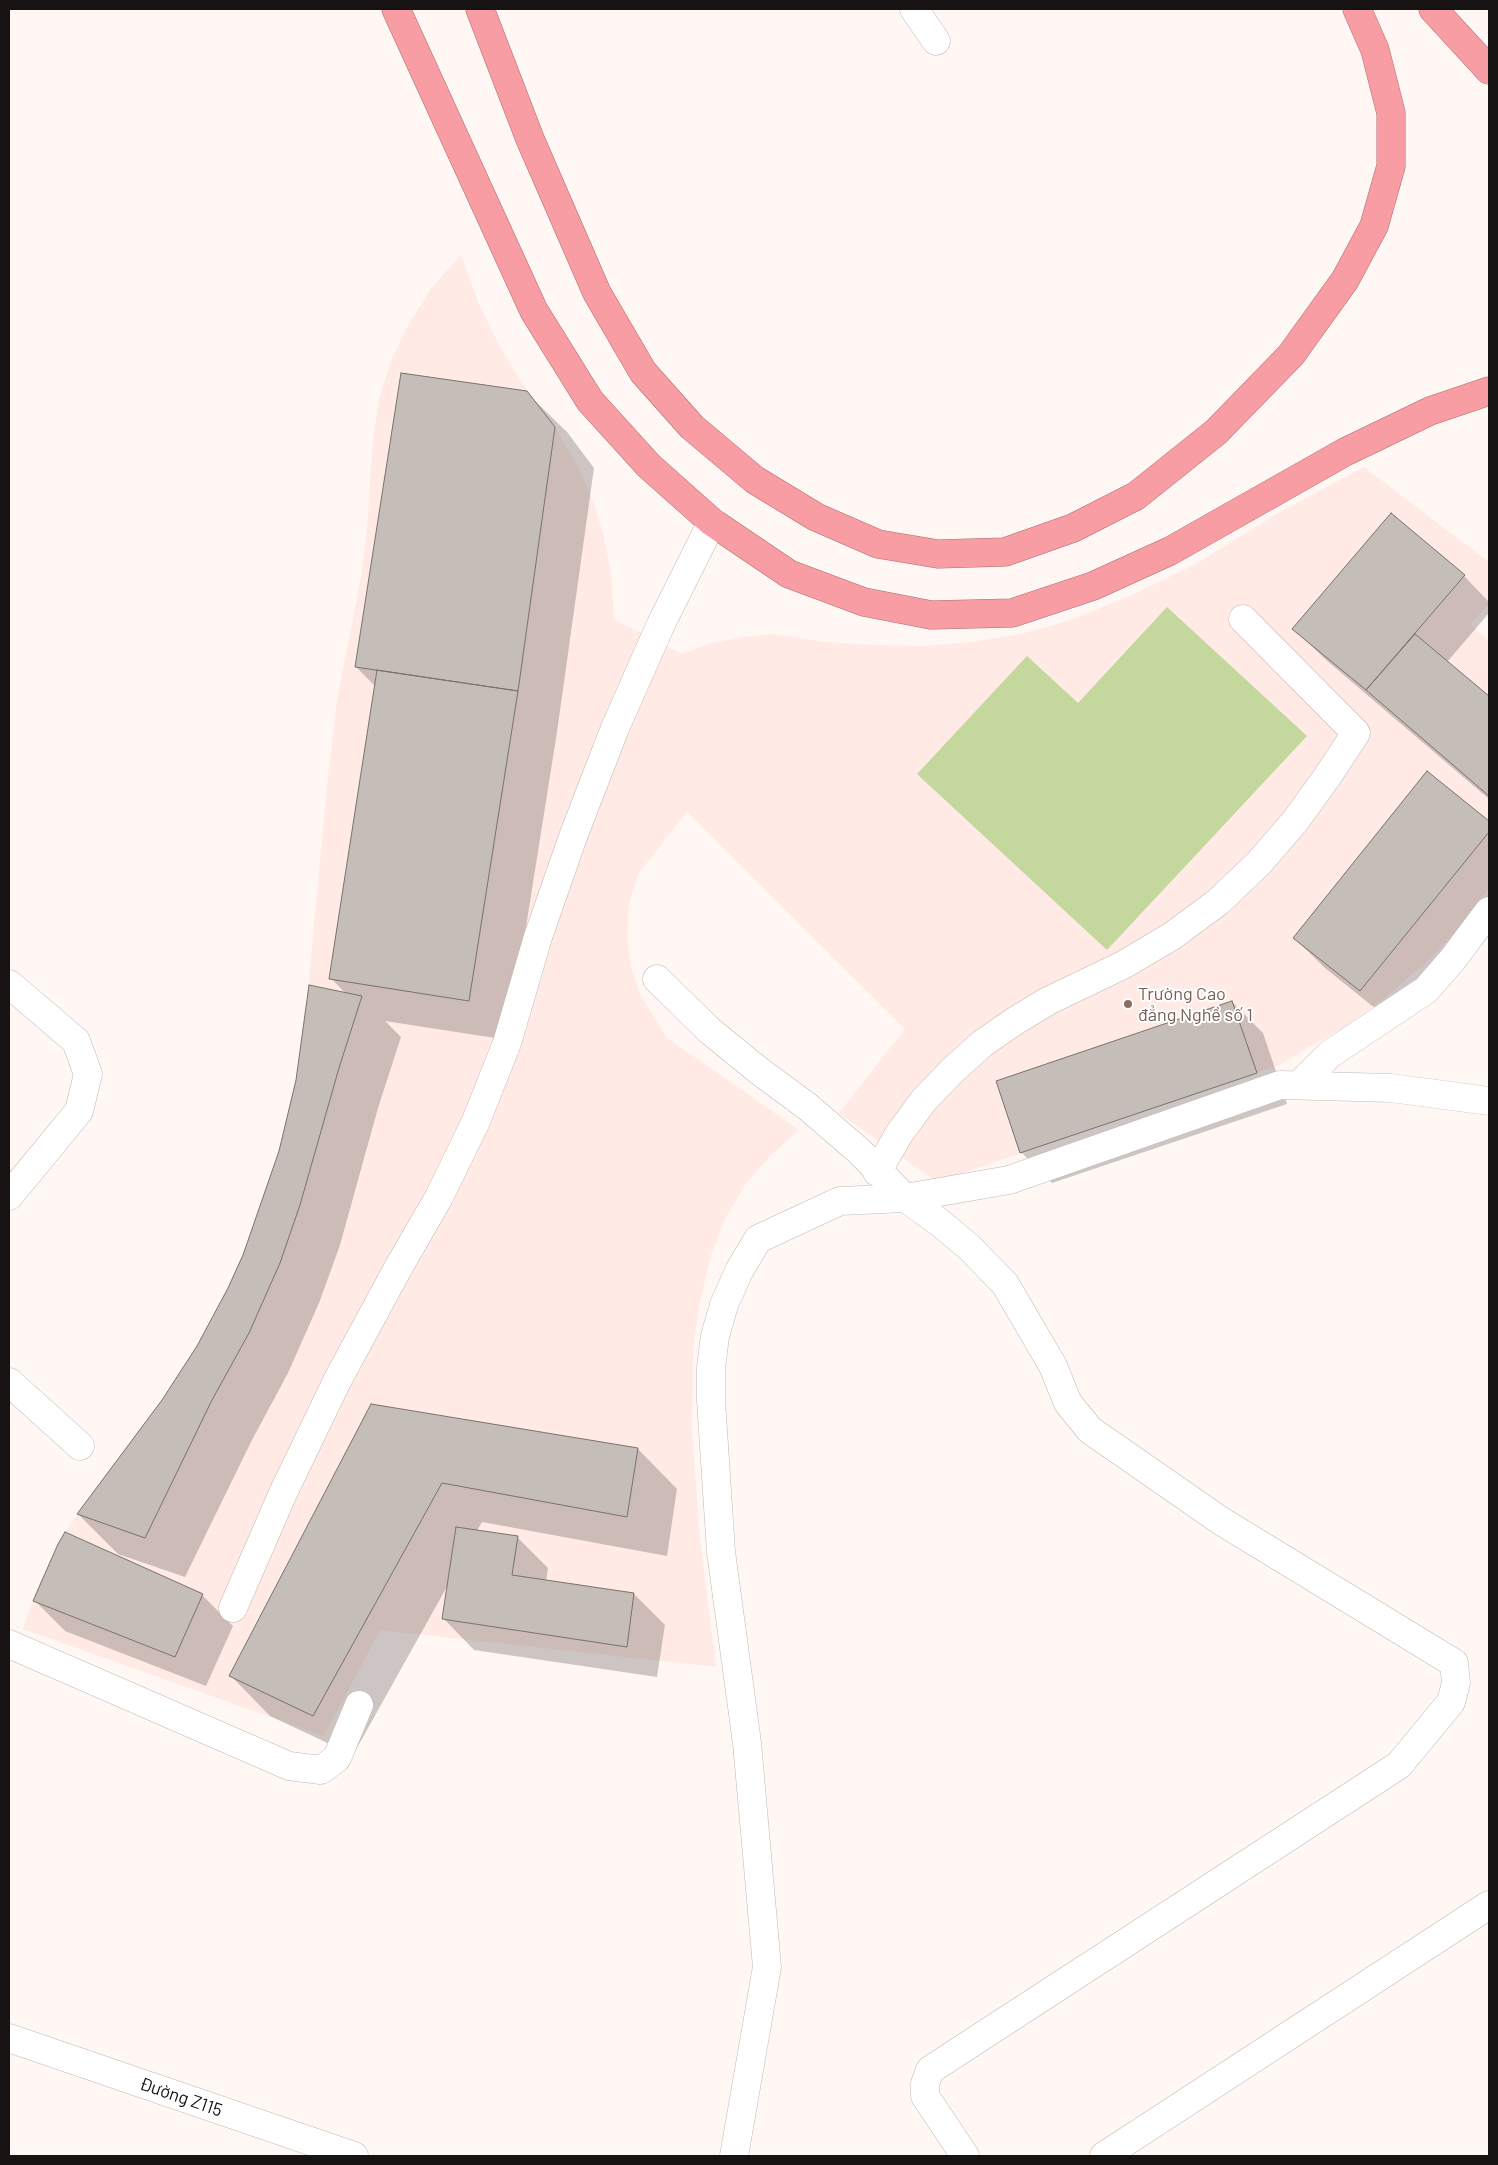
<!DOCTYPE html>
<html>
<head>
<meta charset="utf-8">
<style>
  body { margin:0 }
  #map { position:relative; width:1498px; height:2165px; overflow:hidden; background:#fff7f4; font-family:Barlow,sans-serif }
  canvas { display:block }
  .frame { position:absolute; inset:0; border:10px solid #161312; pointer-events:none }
</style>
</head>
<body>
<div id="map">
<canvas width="1498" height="2165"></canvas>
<div class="frame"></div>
</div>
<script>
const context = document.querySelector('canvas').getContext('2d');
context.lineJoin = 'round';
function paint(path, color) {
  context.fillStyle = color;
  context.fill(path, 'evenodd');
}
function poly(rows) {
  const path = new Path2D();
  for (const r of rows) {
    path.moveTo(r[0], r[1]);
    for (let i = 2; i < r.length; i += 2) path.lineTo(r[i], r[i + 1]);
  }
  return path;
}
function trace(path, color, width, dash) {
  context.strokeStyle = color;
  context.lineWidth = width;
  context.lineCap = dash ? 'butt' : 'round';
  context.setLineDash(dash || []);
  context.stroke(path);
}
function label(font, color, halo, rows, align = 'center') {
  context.font = font + ' Barlow,sans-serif';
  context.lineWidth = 4;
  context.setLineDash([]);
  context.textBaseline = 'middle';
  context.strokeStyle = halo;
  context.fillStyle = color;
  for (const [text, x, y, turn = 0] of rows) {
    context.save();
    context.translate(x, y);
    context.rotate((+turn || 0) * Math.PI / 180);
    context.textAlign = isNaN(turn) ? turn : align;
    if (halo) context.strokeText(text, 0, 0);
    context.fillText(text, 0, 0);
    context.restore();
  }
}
const education = poly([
  [461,255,478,302,500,347,527,391,555,427,578,467,593,501,604,537,611,574,614,619,682,654,712,643,744,637,775,634,825,642,875,645,924,646,972,642,1021,634,1068,621,1132,595,1194,565,1280,512,1364,467,1489,562,1489,604,1470,624,1489,641,1489,887,1463,923,1431,957,1392,992,1349,1024,1279,1065,937,1182,839,1113,905,1029,687,812,638,874,629,904,627,936,631,967,639,992,666,1037,799,1130,770,1156,745,1185,725,1219,711,1255,700,1301,693,1348,692,1431,700,1539,716,1667,380,1630,324,1736,23,1629,38,1586,58,1544,83,1505,162,1400,197,1346,228,1288,256,1221,279,1151,296,1080,305,1023,328,776,337,700,361,577,367,528,373,439,379,399,391,361,408,325,432,287]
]);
const green = poly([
  [1167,607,1307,736,1107,950,917,774,1027,656,1078,703]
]);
const shadow = poly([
  [526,392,567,432,594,468,557,732,508,1040,385,1021,401,1037,378,1108,340,1245,319,1303,288,1373,252,1440,185,1577,118,1554,78,1514,163,1401,198,1346,229,1289,244,1256,346,994,331,978,376,687,356,667],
  [1464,576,1489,602,1489,613,1447,662,1489,698,1489,799,1325,659,1294,629],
  [1427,773,1489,823,1489,900,1391,1021,1325,968,1294,938],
  [1232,1002,1263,1033,1287,1104,1052,1183,1021,1152],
  [371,1405,638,1449,677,1489,667,1556,482,1522,477,1531,517,1537,548,1568,546,1581,634,1594,665,1625,657,1677,474,1650,444,1619,449,1583,353,1755,270,1716,231,1676],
  [66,1534,202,1595,233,1626,206,1686,65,1631,34,1600]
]);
const building = poly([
  [401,373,527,391,555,427,518,691,355,667,401,373],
  [1391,513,1465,575,1366,690,1292,629,1391,513],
  [1415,634,1489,696,1489,796,1366,690,1415,634],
  [377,670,518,691,469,1001,329,979,377,670],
  [1427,771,1489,821,1489,832,1360,991,1293,938,1427,771],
  [309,985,362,996,339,1068,300,1205,280,1263,249,1333,212,1400,145,1538,77,1514,162,1400,197,1346,228,1288,243,1255,279,1151,296,1080,309,985],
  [1232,1001,1257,1073,1020,1153,996,1081,1232,1001],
  [371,1404,638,1448,627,1517,442,1483,313,1716,229,1676,371,1404],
  [456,1527,518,1536,512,1575,634,1593,627,1647,442,1619,456,1527],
  [65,1532,203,1594,175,1657,33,1601,58,1544,65,1532]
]);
const minor = poly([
  [914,9,936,41],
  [657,979,709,1030,758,1070,808,1107,859,1151,905,1198,939,1222,970,1248,1005,1284,1053,1366,1068,1403,1090,1430,1221,1521,1454,1663,1456,1683,1451,1702,1399,1765,930,2070,925,2084,925,2096,965,2156],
  [9,984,76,1041,88,1074,79,1111,9,1196],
  [1299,1085,1330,1054,1426,990,1453,959,1489,911],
  [877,1172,899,1134,924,1100,954,1069,983,1043,1015,1021,1048,1001,1123,965,1172,936,1218,902,1259,863,1296,820,1327,777,1356,733,1243,619],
  [9,1382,80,1446],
  [233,1608,283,1493,337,1381,397,1270,439,1197,476,1121,507,1043,538,937,574,834,615,728,661,624,712,522],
  [9,1644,289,1766,321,1770,337,1758,359,1705],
  [9,2038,354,2156],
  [734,2156,767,1967,747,1743,721,1552,711,1400,711,1368,715,1336,724,1305,739,1271,758,1239,840,1201,905,1198,1009,1180,1280,1085,1391,1088,1489,1101],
  [1104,2156,1489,1905]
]);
const highway = poly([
  [396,9,534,311,590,401,649,466,712,522,789,574,864,602,931,615,1012,613,1093,586,1170,551,1345,452,1430,411,1489,391],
  [480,9,530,139,597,293,643,372,692,427,755,480,816,517,878,544,938,554,1005,552,1073,528,1136,496,1216,432,1291,355,1345,280,1374,226,1391,166,1391,113,1375,50,1357,9],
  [1433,9,1489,70]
]);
const markers = [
  [1128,1004,5,"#8d6e63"]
];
const educationNames = [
  ["Trường Cao",1138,994],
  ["đẳng Nghề số 1",1138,1015]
];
const streetNames = [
  ["Đường Z115",181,2097,19]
];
paint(education, '#ffeae5');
paint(green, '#c4d89e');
paint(shadow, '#0003');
paint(building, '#c5bdb8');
trace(building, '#7a726e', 1);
trace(minor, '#c1b8b3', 29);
trace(highway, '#a96d70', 29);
trace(minor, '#fff', 28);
trace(highway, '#f89da3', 28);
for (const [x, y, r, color] of markers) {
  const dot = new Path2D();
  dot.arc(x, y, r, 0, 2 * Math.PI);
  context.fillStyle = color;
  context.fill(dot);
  trace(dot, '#fff', 2);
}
label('18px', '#785e54', '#fff', educationNames, 'left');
label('18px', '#161312', '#fff', streetNames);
</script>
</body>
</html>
